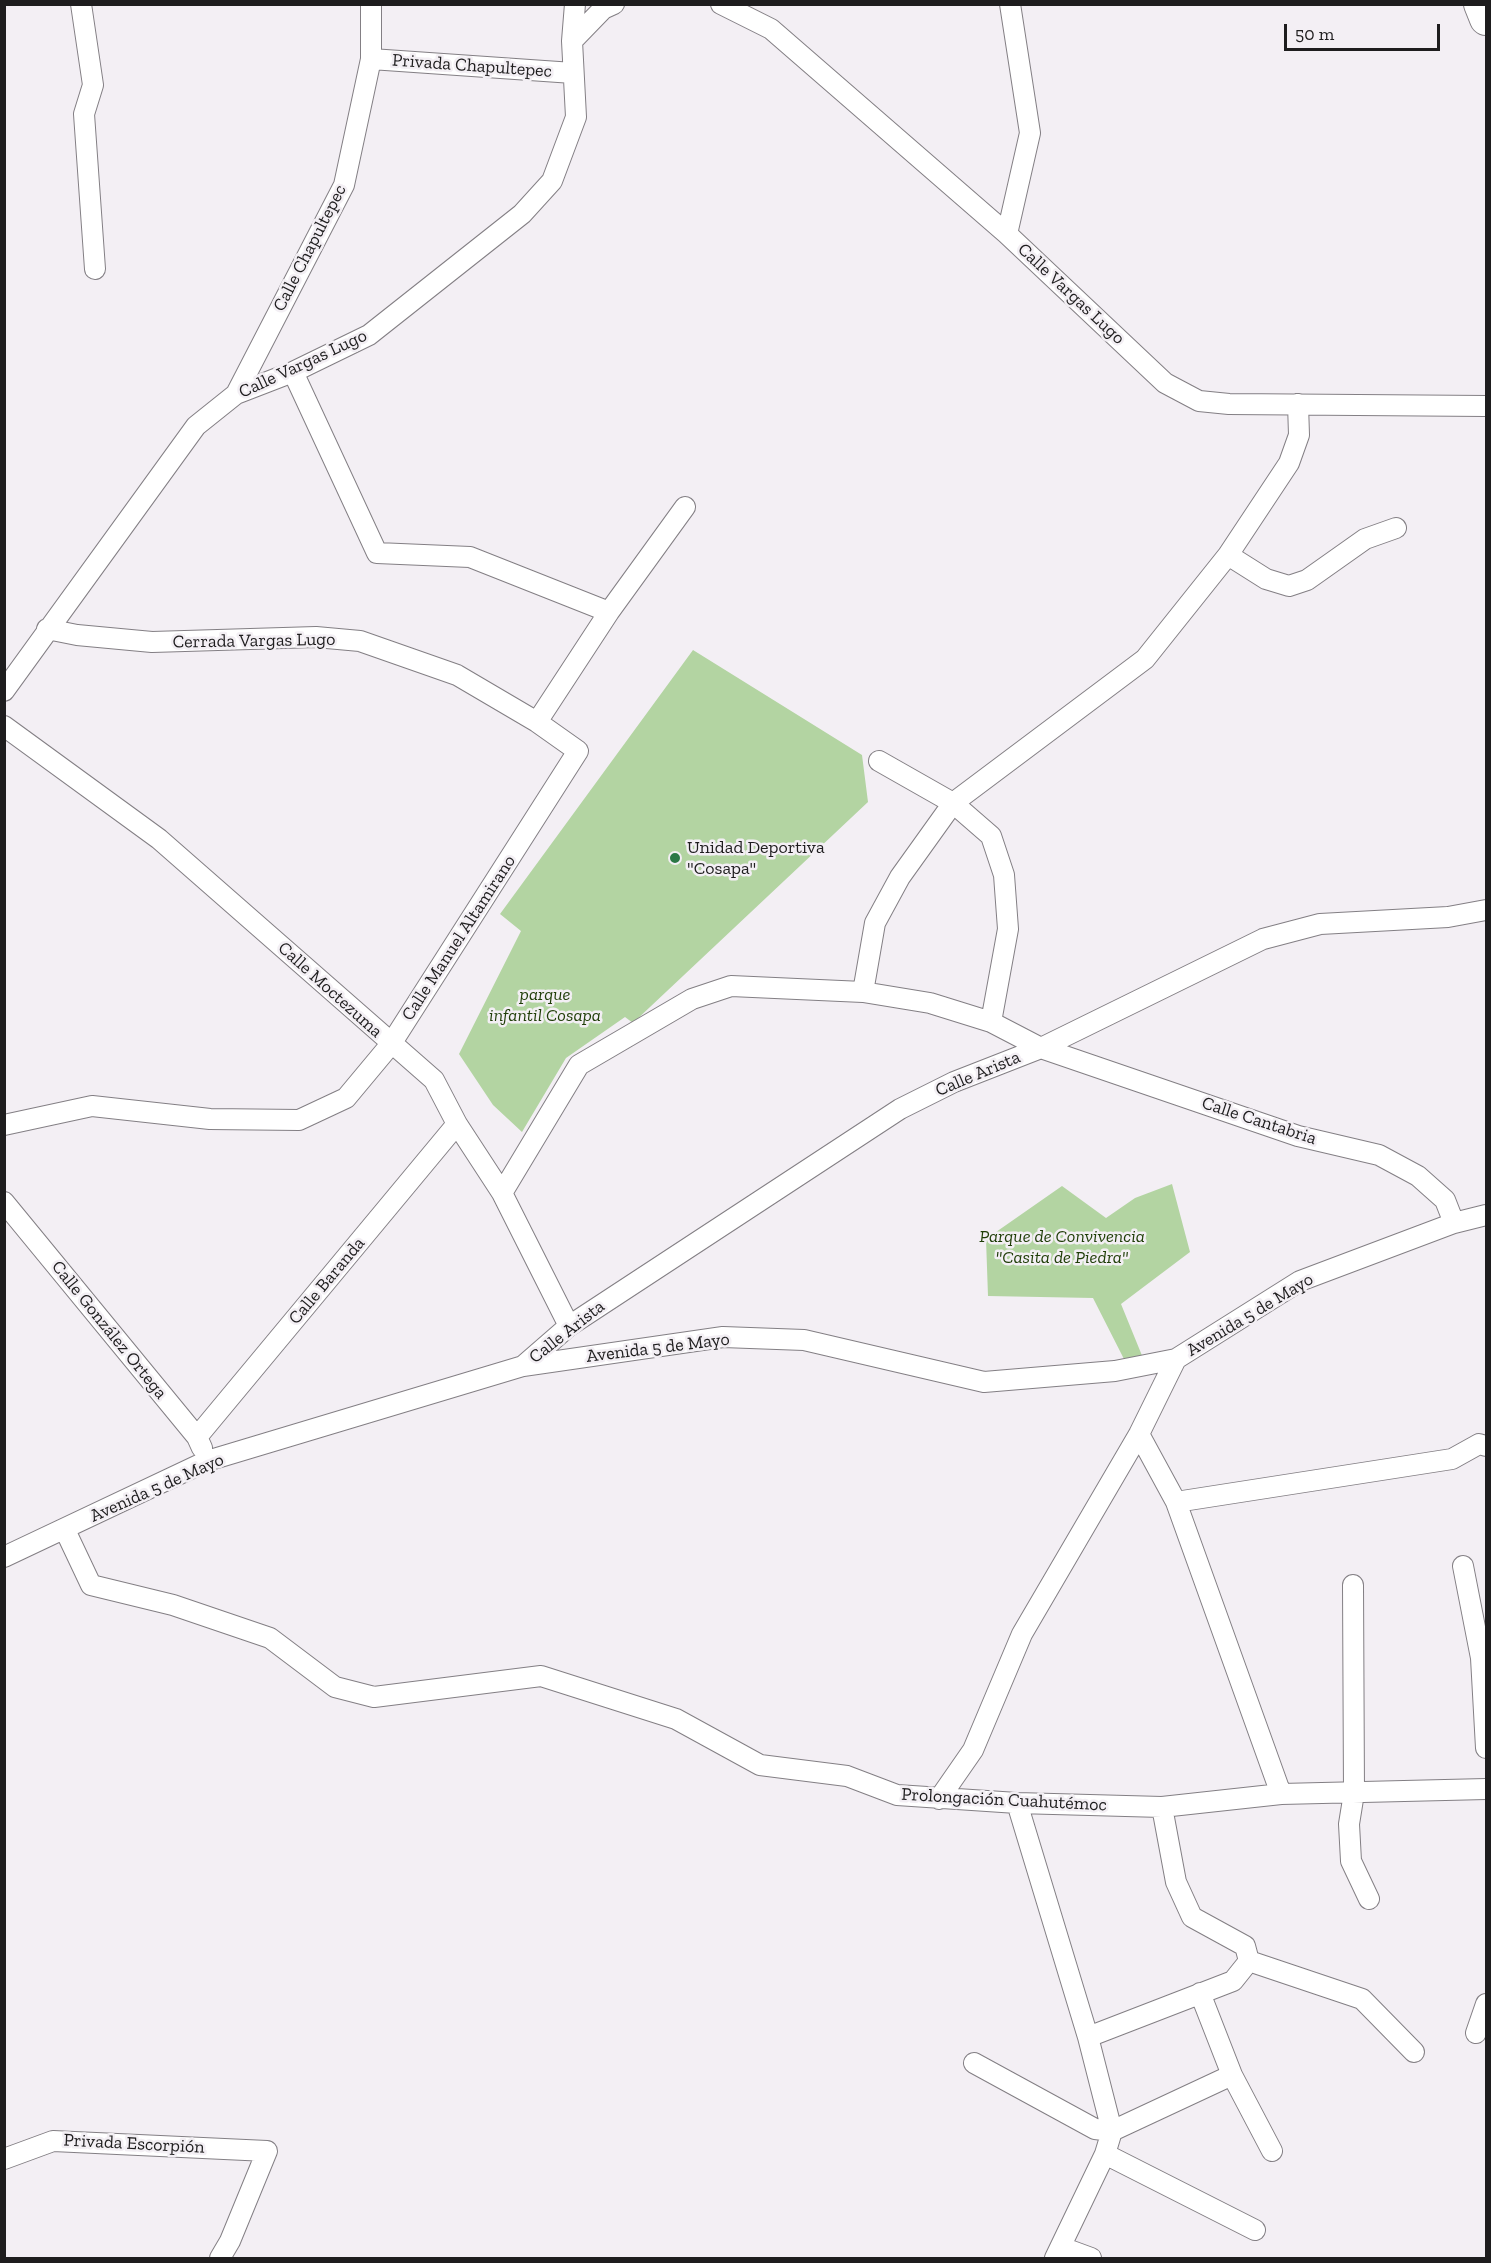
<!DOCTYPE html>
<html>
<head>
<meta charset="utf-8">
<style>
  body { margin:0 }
  #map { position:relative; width:1491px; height:2263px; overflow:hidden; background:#f3eff4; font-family:"Zilla Slab",serif }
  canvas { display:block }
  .frame { position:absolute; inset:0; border:6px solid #1e1d1e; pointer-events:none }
  .scale { position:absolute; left:1284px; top:24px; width:156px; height:27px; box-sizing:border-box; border:3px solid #1e1d1e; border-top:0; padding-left:8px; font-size:18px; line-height:21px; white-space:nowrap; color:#1e1d1e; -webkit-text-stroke:4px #f3eff4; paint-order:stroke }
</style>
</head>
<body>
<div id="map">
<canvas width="1491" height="2263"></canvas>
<div class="frame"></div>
<div class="scale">50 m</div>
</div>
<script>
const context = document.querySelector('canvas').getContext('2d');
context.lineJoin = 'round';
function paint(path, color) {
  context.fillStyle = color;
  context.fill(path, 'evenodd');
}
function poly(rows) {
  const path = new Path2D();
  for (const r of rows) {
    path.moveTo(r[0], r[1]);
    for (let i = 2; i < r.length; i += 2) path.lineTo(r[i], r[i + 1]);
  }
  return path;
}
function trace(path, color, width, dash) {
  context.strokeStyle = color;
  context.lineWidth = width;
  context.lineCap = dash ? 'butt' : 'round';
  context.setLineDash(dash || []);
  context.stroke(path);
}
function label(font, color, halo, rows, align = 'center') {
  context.font = font + ' "Zilla Slab",serif';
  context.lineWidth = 5;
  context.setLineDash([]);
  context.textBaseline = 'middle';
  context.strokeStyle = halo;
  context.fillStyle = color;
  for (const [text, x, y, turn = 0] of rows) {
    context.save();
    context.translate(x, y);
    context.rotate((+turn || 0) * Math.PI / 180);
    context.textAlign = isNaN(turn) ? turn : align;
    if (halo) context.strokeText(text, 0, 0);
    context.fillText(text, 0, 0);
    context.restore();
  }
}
const green = poly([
  [693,650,862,755,868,802,633,1023,625,1017,566,1058,522,1132,493,1105,459,1054,521,931,500,914],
  [1172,1184,1190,1252,1121,1304,1143,1358,1126,1363,1093,1298,988,1296,986,1239,1062,1186,1106,1218,1135,1198]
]);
const street = poly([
  [81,4,93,85,84,114,95,269],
  [721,4,771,29,1007,234,1165,383,1199,401,1229,404,1486,406],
  [572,41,603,9,614,4],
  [371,59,573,73],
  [1007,234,1030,133,1010,4],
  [293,372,377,553,470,557,609,612],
  [236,394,344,185,371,59,371,4],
  [1228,555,1266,579,1289,586,1307,580,1365,539,1396,528],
  [4,691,196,426,236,394,293,372,369,335,522,214,552,181,576,117,572,41,575,4],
  [537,722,609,612,685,507],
  [4,726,159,839,434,1080,457,1124,502,1193,569,1326],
  [879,761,953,803,991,836,1004,875,1008,929,991,1022],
  [863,992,875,923,900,877,953,803,1145,659,1228,555,1289,463,1299,435,1298,404],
  [4,1125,92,1106,210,1119,299,1120,346,1098,391,1044,578,751,537,722,457,675,360,641,316,637,152,642,77,635,47,629],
  [502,1193,579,1065,692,999,731,986,863,992,930,1003,991,1022,1041,1048,1298,1136,1379,1155,1418,1176,1445,1200,1454,1223],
  [4,1202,197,1437,202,1448],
  [523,1366,569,1326,900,1109,954,1082,1041,1048,1263,939,1320,924,1448,917,1486,910],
  [1139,1434,1176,1502,1281,1794],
  [197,1437,457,1124],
  [1176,1502,1452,1459,1479,1444,1486,1446],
  [65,1530,91,1585,173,1605,270,1638,335,1687,374,1697,541,1676,676,1719,760,1765,847,1776,897,1795,1017,1803,1162,1807,1281,1794,1486,1789],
  [4,1557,207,1461,523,1366,723,1337,804,1340,984,1382,1115,1371,1176,1359,1300,1281,1454,1223,1486,1215],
  [1463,1566,1481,1658,1486,1748],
  [1353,1585,1354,1793,1349,1824,1351,1861,1369,1899],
  [939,1799,973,1750,1022,1634,1139,1434,1176,1359],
  [1017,1803,1088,2037,1112,2131,1105,2154,1055,2258],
  [1162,1807,1176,1882,1192,1917,1245,1946,1249,1961],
  [1249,1961,1362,1999,1414,2052],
  [1200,1993,1232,2075,1272,2151],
  [1476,2033,1486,2004],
  [1088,2037,1233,1981,1249,1961],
  [974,2063,1095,2129,1112,2131,1232,2075],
  [1105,2154,1255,2230],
  [4,2159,53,2141,267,2151,230,2241,220,2258],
  [1061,2247,1091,2258]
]);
const primary = poly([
  [1480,4,1486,19]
]);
const markers = [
  [675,858,6,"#2b7745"]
];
const streetNames = [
  ["Privada Chapultepec",472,66,4],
  ["Calle Chapultepec",310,248,-63],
  ["Calle Vargas Lugo",1071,294,43],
  ["Calle Vargas Lugo",303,364,-25],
  ["Cerrada Vargas Lugo",254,641,-1],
  ["Calle Manuel Altamirano",459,938,-57],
  ["Calle Moctezuma",330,990,42],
  ["Calle Arista",978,1074,-23],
  ["Calle Cantabria",1259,1121,18],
  ["Calle Baranda",327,1281,-50],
  ["Avenida 5 de Mayo",1250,1315,-31],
  ["Calle González Ortega",109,1330,51],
  ["Calle Arista",567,1332,-38],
  ["Avenida 5 de Mayo",658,1348,-7],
  ["Avenida 5 de Mayo",157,1488,-24],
  ["Prolongación Cuahutémoc",1004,1800,3],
  ["Privada Escorpión",134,2144,3]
];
const poiNames = [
  ["Unidad Deportiva",687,848],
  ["\"Cosapa\"",687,869]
];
const parkNames = [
  ["parque",545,995],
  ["infantil Cosapa",545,1016],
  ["Parque de Convivencia",1062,1237],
  ["\"Casita de Piedra\"",1062,1258]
];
paint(green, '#b3d4a2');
trace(street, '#837f84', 22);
trace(primary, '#837f84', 34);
trace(street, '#fff', 20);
trace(primary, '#fff', 32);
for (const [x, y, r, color] of markers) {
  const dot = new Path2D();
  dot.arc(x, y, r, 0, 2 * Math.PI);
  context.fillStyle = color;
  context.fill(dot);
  trace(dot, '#f3eff4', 2);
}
label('18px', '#1e1d1e', '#f3eff4', streetNames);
label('18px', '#1e1d1e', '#f3eff4', poiNames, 'left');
label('italic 18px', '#1e3d06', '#f3eff4', parkNames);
</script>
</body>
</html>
